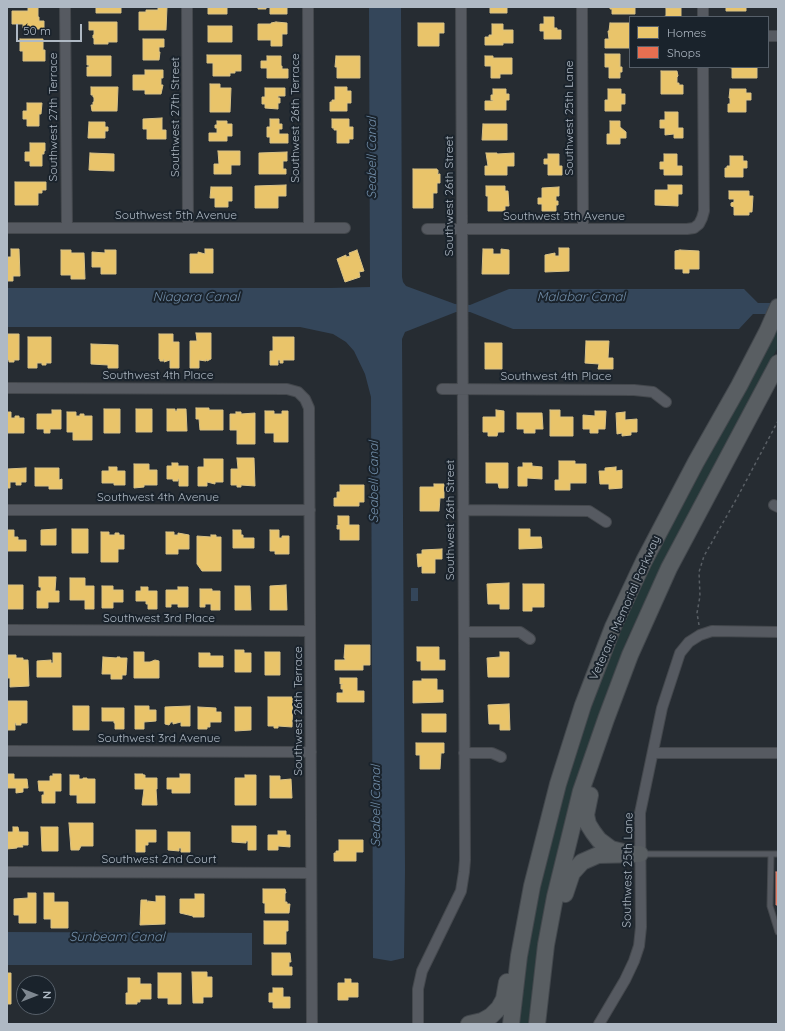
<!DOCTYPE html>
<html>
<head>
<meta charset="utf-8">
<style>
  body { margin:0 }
  #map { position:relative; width:785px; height:1031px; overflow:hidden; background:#262c32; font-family:Quicksand,sans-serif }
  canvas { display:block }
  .frame { position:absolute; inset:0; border:8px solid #afb9c4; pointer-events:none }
  .legend { position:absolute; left:629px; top:16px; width:140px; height:52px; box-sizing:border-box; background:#1a232c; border:1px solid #565f69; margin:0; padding:5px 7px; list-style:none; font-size:12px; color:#afb9c4 }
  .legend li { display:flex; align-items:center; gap:8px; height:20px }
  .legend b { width:20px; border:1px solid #565f69 }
  .north { position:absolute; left:16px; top:975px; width:40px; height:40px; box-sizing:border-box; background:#1a232c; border:1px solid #565f69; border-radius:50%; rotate:90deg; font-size:11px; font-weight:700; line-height:16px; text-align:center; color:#afb9c4 }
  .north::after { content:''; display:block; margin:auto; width:14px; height:18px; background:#7f8891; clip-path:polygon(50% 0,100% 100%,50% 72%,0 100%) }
  .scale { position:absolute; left:16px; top:24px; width:66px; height:18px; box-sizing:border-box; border:2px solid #afb9c4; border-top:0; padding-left:5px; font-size:12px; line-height:14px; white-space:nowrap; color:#afb9c4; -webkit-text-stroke:3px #1a232c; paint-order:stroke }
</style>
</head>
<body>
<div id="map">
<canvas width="785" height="1031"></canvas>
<div class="frame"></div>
<ul class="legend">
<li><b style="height:11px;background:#e9c46a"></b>Homes</li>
<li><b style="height:11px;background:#e76f51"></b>Shops</li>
</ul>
<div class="north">N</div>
<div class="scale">50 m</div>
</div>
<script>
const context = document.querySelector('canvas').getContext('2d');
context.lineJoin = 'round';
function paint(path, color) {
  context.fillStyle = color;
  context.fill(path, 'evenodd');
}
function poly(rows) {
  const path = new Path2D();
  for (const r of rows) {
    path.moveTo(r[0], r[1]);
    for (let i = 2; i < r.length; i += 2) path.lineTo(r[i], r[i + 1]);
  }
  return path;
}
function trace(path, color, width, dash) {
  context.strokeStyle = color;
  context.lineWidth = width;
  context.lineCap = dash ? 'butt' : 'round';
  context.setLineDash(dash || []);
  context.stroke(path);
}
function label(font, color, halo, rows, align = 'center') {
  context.font = font + ' Quicksand,sans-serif';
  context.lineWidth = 4;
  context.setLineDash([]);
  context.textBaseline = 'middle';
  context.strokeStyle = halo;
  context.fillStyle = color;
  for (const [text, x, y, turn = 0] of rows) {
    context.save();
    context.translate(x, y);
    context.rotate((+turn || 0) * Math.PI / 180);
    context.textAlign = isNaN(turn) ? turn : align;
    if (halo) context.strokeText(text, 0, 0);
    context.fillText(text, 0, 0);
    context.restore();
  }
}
const green = poly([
  [778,325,778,347,660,569,627,639,598,716,572,794,551,883,538,952,528,1024,519,1024,529,942,545,865,558,808,594,698,626,618,651,565,751,378]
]);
const water = poly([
  [369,7,401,7,402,277,403,282,406,286,455,304,470,305,509,289,744,289,758,303,778,303,778,314,753,314,739,329,513,329,470,312,456,312,405,332,402,339,405,870,404,958,391,961,373,958,371,397,365,374,354,351,346,342,333,334,300,327,7,327,7,288,330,288,370,287],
  [411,588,418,588,418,601,411,601],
  [7,932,252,933,252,965,7,965]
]);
const homes = poly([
  [28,7,38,7,38,17,39,17,39,21,44,21,44,29,23,29,23,24,12,24,12,11,28,11,28,7],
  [96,7,121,7,121,13,96,13,96,7],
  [158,7,167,7,166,30,139,30,139,12,146,12,146,10,158,10,158,7],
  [208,7,227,7,227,14,208,14,208,7],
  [258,7,266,7,266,9,258,9,258,7],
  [270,7,287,7,287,14,270,14,270,7],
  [490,7,507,7,507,13,490,13,490,7],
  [610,7,635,7,635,14,612,14,612,9,610,9,610,7],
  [726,7,746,7,746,11,726,11,726,7],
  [666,8,681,8,681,17,662,17,666,16,666,8],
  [544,17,554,17,554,28,557,28,557,30,561,30,561,39,544,39,544,31,540,31,540,24,544,24,544,17],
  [89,22,117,22,117,42,108,42,108,44,94,44,94,38,93,38,93,35,94,35,94,30,89,30,89,22],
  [276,22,287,23,287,34,282,34,282,46,271,46,271,40,258,40,258,24,271,24,271,23,276,22],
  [418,23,444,23,444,33,439,33,439,46,418,46,418,23],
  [610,23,630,23,630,48,605,48,605,39,609,39,608,31,609,31,610,23],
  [492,24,503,24,503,30,513,30,513,43,503,43,503,45,485,45,485,37,489,37,489,35,492,35,492,24],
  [208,26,232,26,232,42,208,42,208,26],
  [20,39,43,39,43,50,45,50,45,61,23,61,23,51,20,51,20,39],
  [143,39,164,39,164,47,159,47,159,52,160,52,159,60,143,60,143,39],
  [605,54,620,54,620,67,622,67,622,72,620,72,620,78,609,78,609,67,605,67,605,54],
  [207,55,241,55,241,71,235,71,235,73,230,73,230,76,213,76,213,63,207,63,207,55],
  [87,56,111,56,111,76,87,76,87,67,89,67,89,65,87,65,87,56],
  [267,56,281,56,281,66,282,66,282,69,288,69,288,78,267,78,267,68,261,68,261,61,267,61,267,56],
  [336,56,360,56,360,78,337,78,337,67,335,67,336,56],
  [485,56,493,56,493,58,512,58,512,74,500,74,500,78,491,78,491,66,485,66,485,56],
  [726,67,757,67,757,78,732,78,732,68,726,67],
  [145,70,163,70,163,78,161,78,161,85,163,85,161,94,145,94,145,90,133,90,133,75,145,75,145,70],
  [661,71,677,71,678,76,677,77,677,83,679,83,679,85,683,85,683,94,661,94,661,71],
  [210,84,220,84,220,88,231,88,230,112,210,112,210,84],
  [91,87,118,87,117,111,92,111,91,105,93,105,93,102,94,102,94,97,93,97,93,95,91,95,91,87],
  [335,87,347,87,347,91,351,91,351,103,347,103,347,111,330,111,330,102,332,102,332,100,335,100,335,87],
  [265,88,285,88,285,96,278,96,278,98,280,98,280,103,278,103,278,109,265,108,265,104,262,104,262,97,265,97,265,88],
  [493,89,506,89,506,94,509,94,509,100,506,100,506,110,485,110,485,101,493,101,493,100,491,100,491,95,493,95,493,89],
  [608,89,621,89,621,94,625,94,625,104,621,104,621,111,605,111,605,100,608,100,608,89],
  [730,89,746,89,746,93,751,93,751,100,746,100,746,112,728,112,728,104,730,104,730,98,729,98,730,89],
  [27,103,42,103,41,114,39,114,39,126,27,126,27,119,23,119,23,111,27,111,27,103],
  [665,112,678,112,678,128,683,128,683,138,674,138,674,134,665,135,665,128,660,128,660,120,665,120,665,112],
  [162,118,162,130,166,130,166,139,147,139,147,129,143,129,143,119,162,118],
  [270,119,279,119,279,124,282,124,282,129,279,129,279,134,288,134,288,143,270,143,270,137,267,137,267,127,270,127,270,119],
  [332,119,349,119,349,127,353,127,353,139,349,139,349,143,337,143,337,130,334,130,334,128,332,128,332,119],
  [217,121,227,121,227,124,232,124,232,136,227,136,227,141,209,141,209,133,217,133,217,128,215,128,215,125,217,125,217,121],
  [610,121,620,121,620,127,626,132,626,138,620,138,620,144,607,144,607,134,610,134,610,121],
  [89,122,105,122,105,127,108,127,108,131,105,131,105,138,88,138,89,122],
  [483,124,507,124,507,140,482,140,483,124],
  [30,143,45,143,45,151,44,151,44,154,42,154,42,166,30,166,30,161,25,161,25,152,30,152,30,143],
  [218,151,240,151,240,165,231,165,231,174,214,174,214,164,219,164,218,151],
  [287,152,287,161,283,161,283,169,286,169,286,174,259,174,259,153,287,152],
  [90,153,114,154,114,171,89,170,90,153],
  [486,153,497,153,497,154,514,153,514,166,507,166,507,175,485,175,485,166,488,166,486,153],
  [548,154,559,154,559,166,562,166,562,175,548,175,548,164,544,164,544,159,548,159,548,154],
  [664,154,677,154,677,166,682,166,682,175,664,175,664,169,660,169,660,162,664,162,664,154],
  [730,156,743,156,743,161,747,161,747,168,743,168,743,177,725,177,725,168,727,168,727,166,730,166,730,156],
  [413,169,437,169,437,170,438,170,438,173,437,174,440,174,440,183,437,183,437,193,433,193,433,208,413,208,413,169],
  [15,182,46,182,46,190,42,190,42,193,38,193,38,205,15,205,15,182],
  [286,185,286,196,278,196,278,208,255,208,255,186,286,185],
  [668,185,682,185,682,194,678,194,678,206,655,205,655,190,668,190,668,185],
  [486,186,505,186,505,191,508,191,509,206,505,206,505,211,488,211,488,196,486,196,486,186],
  [211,187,232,187,232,201,228,201,228,207,215,207,215,198,210,198,211,187],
  [559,187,559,196,556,196,556,201,558,201,558,205,556,205,556,211,542,211,542,204,538,204,538,198,542,198,542,188,559,187],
  [729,191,749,191,749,196,753,196,752,212,749,212,749,215,734,215,734,207,731,206,731,203,734,202,734,199,729,199,729,191],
  [559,248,569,248,569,271,545,272,545,255,555,253,555,256,559,256,559,248],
  [11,249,19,249,20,276,13,276,13,281,7,281,7,257,11,257,11,249],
  [205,249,213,249,213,273,190,273,190,254,198,254,198,252,205,254,205,249],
  [483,249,493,249,493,254,501,254,501,249,509,250,509,274,482,274,483,249],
  [61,250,71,250,71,253,84,253,85,279,71,279,71,275,61,275,61,250],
  [105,250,116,250,116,274,101,274,101,267,92,267,92,252,105,253,105,250],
  [357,250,364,271,359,272,360,277,345,282,337,259,346,255,346,257,350,256,349,253,357,250],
  [680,250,699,251,699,269,689,269,689,273,683,273,683,269,675,269,675,251,680,250],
  [196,333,211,333,211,359,207,361,206,359,206,361,199,360,199,368,190,368,190,341,197,341,196,333],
  [7,334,19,334,19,360,14,360,14,362,9,362,9,360,7,360,7,334],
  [159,334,173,334,173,342,179,342,179,368,170,368,170,360,164,362,164,359,163,361,160,361,160,359,159,359,159,334],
  [28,337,51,337,51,363,46,363,46,365,42,365,42,363,37,363,37,368,28,368,28,337],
  [273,337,294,337,294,360,283,360,283,363,280,363,280,360,278,360,278,365,270,365,270,351,273,351,273,337],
  [586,341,609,341,608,358,613,358,613,369,598,369,599,364,585,363,586,341],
  [485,343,502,343,502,369,485,369,485,343],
  [91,344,118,345,118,368,108,368,108,365,91,364,91,344],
  [196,408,209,408,209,410,223,410,223,430,200,430,199,419,196,419,196,408],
  [104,409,120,409,120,433,104,433,104,409],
  [136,409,152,409,152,432,136,432,136,409],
  [167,409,175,409,175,411,177,411,177,409,186,409,187,431,167,431,167,409],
  [52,410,61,410,61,429,50,429,50,433,44,433,44,429,37,429,37,414,52,414,52,410],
  [496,410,504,411,504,432,498,432,497,436,488,436,488,432,483,432,483,417,496,417,496,410],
  [550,410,560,410,560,417,573,417,573,436,550,436,550,410],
  [265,411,274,411,274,414,282,414,282,411,288,411,288,442,274,442,274,433,265,433,265,411],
  [595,411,606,411,605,429,598,429,598,433,590,433,590,429,583,429,583,415,595,416,595,411],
  [7,412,11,412,11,418,15,418,15,416,19,416,19,418,24,418,24,433,7,433,7,412],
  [67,412,76,412,76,416,80,416,80,414,84,414,84,416,92,416,92,440,73,440,73,432,67,432,67,412],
  [236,412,241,412,241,414,255,413,255,444,237,444,237,430,230,430,230,414,236,414,236,412],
  [625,412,625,420,637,419,637,432,631,432,631,435,622,436,622,433,617,434,616,413,625,412],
  [517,413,542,413,543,429,535,429,535,433,524,433,524,429,517,429,517,413],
  [237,458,254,458,255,486,241,485,241,487,237,487,237,485,231,485,231,469,238,469,237,458],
  [204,459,223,459,223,482,215,482,215,484,207,482,207,486,198,486,198,467,204,467,204,459],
  [559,461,575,461,575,464,586,464,586,483,570,483,570,490,555,490,555,480,559,480,559,461],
  [172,463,178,463,178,466,188,466,188,486,179,486,179,479,178,479,178,481,173,481,173,479,167,479,167,466,172,466,172,463],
  [486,463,508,463,508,488,499,488,498,483,486,483,486,463],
  [523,463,532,463,532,466,542,467,542,479,527,478,527,486,518,486,518,467,523,467,523,463],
  [134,464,149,464,149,470,157,470,157,485,144,485,144,487,134,488,134,464],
  [109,467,117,467,117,471,125,471,125,485,114,485,114,483,102,483,102,471,109,471,109,467],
  [616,467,616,471,622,470,622,488,609,489,609,484,600,484,599,471,605,471,605,468,616,467],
  [26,468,26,482,21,482,21,485,16,485,16,482,10,482,10,488,7,488,7,469,26,468],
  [35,468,59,468,59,480,62,479,62,489,49,489,49,486,35,486,35,468],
  [434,484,444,484,444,498,440,498,439,511,420,511,420,487,434,487,434,484],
  [340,485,364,485,364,502,359,502,359,506,334,506,334,498,337,498,337,492,340,492,340,485],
  [338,516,349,516,349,525,359,525,359,540,340,540,340,529,337,529,337,525,340,525,338,524,338,516],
  [56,529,56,545,41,545,41,530,56,529],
  [72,529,88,529,88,553,72,553,72,529],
  [519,529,530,529,530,537,541,537,542,548,519,549,519,529],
  [7,530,14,530,14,537,18,537,18,540,26,540,26,551,7,551,7,530],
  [233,530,241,530,241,535,243,535,243,538,254,538,254,548,233,548,233,530],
  [270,530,279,530,279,538,282,538,282,536,289,536,289,554,275,554,275,551,270,551,270,530],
  [101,532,109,532,109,535,115,535,115,533,119,533,119,535,124,535,124,549,118,549,118,562,101,562,101,532],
  [166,532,174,532,174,535,178,535,178,533,189,535,189,549,178,549,178,554,166,554,166,532],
  [211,535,216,535,216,537,221,537,221,571,202,571,197,564,197,536,211,537,211,535],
  [442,549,442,559,435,559,435,573,422,573,422,566,418,567,417,554,422,554,422,550,442,549],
  [39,577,56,577,55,591,59,591,59,602,48,602,48,608,37,608,37,591,41,591,41,587,39,587,39,577],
  [70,578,85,578,85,586,94,586,94,609,85,609,85,600,70,600,70,578],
  [509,583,509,609,500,609,500,604,488,604,487,584,509,583],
  [523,584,544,584,544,607,532,607,532,611,523,611,523,584],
  [7,585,23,585,23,609,7,609,7,585],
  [286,585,287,610,270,610,270,586,286,585],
  [102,586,113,586,113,590,123,590,123,602,113,602,113,608,102,608,102,586],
  [235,586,250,586,251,610,235,610,235,586],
  [141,587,148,587,148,591,157,591,157,609,148,609,148,604,146,604,146,601,136,601,136,591,141,591,141,587],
  [178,587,188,587,188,607,178,607,178,604,171,604,171,607,166,607,166,590,178,590,178,587],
  [200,589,212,589,212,591,220,591,220,610,211,610,211,604,205,604,205,607,200,607,200,589],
  [345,645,370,645,370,665,363,665,363,670,335,670,335,660,345,660,345,658,344,658,345,645],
  [417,647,439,647,439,660,445,660,445,670,421,670,421,661,417,661,417,647],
  [235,650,244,650,244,653,251,653,251,672,235,672,235,650],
  [134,652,144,652,144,662,150,662,155,660,159,661,159,678,134,678,134,652],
  [265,652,280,652,280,675,265,675,265,652],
  [500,652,509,652,509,677,488,677,487,658,500,657,500,652],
  [53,653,61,653,61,677,37,677,37,661,51,660,51,663,53,663,53,653],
  [199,653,210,653,210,656,223,656,223,667,199,667,199,653],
  [7,654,8,655,16,655,16,658,23,658,23,660,28,660,29,686,10,687,10,678,7,678,7,654],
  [103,657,117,658,117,657,120,657,120,658,127,658,126,675,122,675,122,679,111,679,111,674,102,674,103,657],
  [340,678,357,678,357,691,364,691,364,702,337,702,337,693,343,693,343,689,341,689,341,685,343,684,340,684,340,678],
  [422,679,437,679,437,690,443,690,443,702,413,703,413,681,422,681,422,679],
  [268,697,293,697,292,727,278,726,278,728,274,728,274,726,268,726,268,697],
  [7,701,27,701,27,723,21,723,21,725,16,725,16,723,15,723,15,730,7,730,7,701],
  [509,704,510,730,500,730,500,724,489,724,488,705,509,704],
  [73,706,89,706,89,730,73,730,73,706],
  [135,706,149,706,149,710,156,710,156,721,144,722,144,729,135,729,135,706],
  [190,706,190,726,181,726,181,722,173,724,173,722,171,722,169,725,165,724,165,707,190,706],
  [198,707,216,708,216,712,221,712,221,722,210,722,210,727,207,727,207,729,198,729,198,707],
  [235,707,251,707,251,730,235,731,235,707],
  [102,708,124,708,124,729,115,729,115,723,114,723,114,721,102,721,102,708],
  [422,714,446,714,446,732,422,732,422,714],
  [416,743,444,743,444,753,441,753,440,769,420,769,420,755,416,755,416,743],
  [7,774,14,774,14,779,27,779,28,788,23,788,23,792,16,793,16,788,7,788,7,774],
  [53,774,61,774,61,791,55,791,55,803,42,803,42,795,44,795,44,791,39,791,38,781,50,781,50,776,53,776,53,774],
  [135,774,143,774,143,775,145,775,145,778,157,778,157,789,156,789,157,805,142,805,144,789,135,789,135,774],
  [180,774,190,774,190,793,172,793,172,789,167,789,167,778,180,778,180,774],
  [70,775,79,775,79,779,83,779,83,778,87,778,87,779,95,779,95,803,77,803,77,795,70,795,70,775],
  [245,775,256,775,256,805,235,805,235,778,245,778,245,775],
  [270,776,280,776,280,780,291,779,292,798,270,798,270,776],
  [69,823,93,823,93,846,81,846,79,850,71,850,69,823],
  [232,826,256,826,256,850,248,850,248,841,246,841,246,843,232,842,232,826],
  [13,827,18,827,19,832,28,832,28,845,22,845,23,847,17,847,17,848,7,849,7,832,13,832,13,827],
  [41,827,58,827,58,851,42,851,41,827],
  [136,830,156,830,156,842,148,842,148,845,145,845,145,852,136,852,136,830],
  [278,831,286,831,286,835,290,835,290,847,278,846,278,850,268,850,268,835,278,835,278,831],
  [168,832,190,832,190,852,181,852,181,848,179,848,179,851,168,850,168,832],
  [339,840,363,840,363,852,356,852,356,861,334,861,334,853,336,853,336,851,339,851,339,840],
  [263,889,285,889,286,893,285,893,285,902,287,902,287,904,290,904,289,913,265,913,265,903,263,903,263,889],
  [28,893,36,893,36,923,19,923,19,915,14,915,14,899,28,898,28,893],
  [44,893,54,893,54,902,68,902,68,928,51,928,51,919,44,919,44,893],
  [195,894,204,894,204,917,193,917,193,916,180,913,180,899,195,899,195,894],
  [156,896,165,896,165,924,140,925,141,900,147,900,147,902,148,902,148,901,156,902,156,896],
  [264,921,288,921,288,931,286,931,286,944,264,944,264,921],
  [272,953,290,953,291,962,289,962,289,967,292,967,292,975,272,975,272,953],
  [192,972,207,972,207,977,212,977,212,997,203,997,203,1003,193,1003,192,972],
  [7,973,11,973,11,1004,7,1004,7,973],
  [158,973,181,973,181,1004,168,1004,168,998,158,998,158,973],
  [128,978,140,978,140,984,151,984,151,999,140,999,140,1002,137,1002,137,1004,126,1004,126,993,128,993,128,978],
  [345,979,351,979,351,983,358,983,358,997,348,997,348,1000,338,1000,338,983,345,983,345,979],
  [273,988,283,988,283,997,290,997,290,1008,273,1008,273,1002,269,1002,269,993,273,993,273,988]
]);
const shops = poly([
  [776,872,778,872,778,905,776,905,776,872]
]);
const path = poly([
  [699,625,697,613,700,596,699,572,704,556,737,498,778,421]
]);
const service = poly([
  [641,854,778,854],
  [771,854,770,906,778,932]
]);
const minor = poly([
  [65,7,67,227],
  [187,7,188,228],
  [308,7,309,228],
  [582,7,583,229],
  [703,7,703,17],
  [768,36,778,36],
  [7,228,345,228],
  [427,229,687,229,694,228,699,224,702,218,704,211,703,67],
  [7,388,287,389,298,392,305,399,309,408,312,1024],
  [442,389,634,390,653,392,666,402],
  [774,505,778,507],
  [7,510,310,510],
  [463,510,589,511,606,522],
  [7,630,310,631],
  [464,632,520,632,530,639],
  [7,751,311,752],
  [464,753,492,753,501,757],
  [653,753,778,753],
  [7,872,311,873],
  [418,1024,418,989,422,971,461,891,464,872,465,860,461,7],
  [599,1024,625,980,634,961,639,946,641,927,640,813,662,708,680,653,689,642,700,635,712,631,778,632]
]);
const trunk = poly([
  [590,795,586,815,588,824,593,832,599,840,611,849,627,853],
  [565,894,572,873,582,862,598,855,640,854],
  [469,1024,482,1021,491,1016,499,1008,504,999,507,982],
  [511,1024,519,956,532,886,558,784,583,705,613,627,644,561,696,462,739,386,767,332,778,307],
  [537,1024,546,945,555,897,581,791,606,719,630,655,669,568,778,363]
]);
const streetNames = [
  ["Southwest 27th Terrace",53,117,-90],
  ["Southwest 27th Street",175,117,-90],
  ["Southwest 26th Terrace",295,118,-90],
  ["Southwest 25th Lane",569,118,-90],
  ["Southwest 26th Street",449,196,-90],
  ["Southwest 5th Avenue",176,215],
  ["Southwest 5th Avenue",564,216],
  ["Southwest 4th Place",158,375],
  ["Southwest 4th Place",556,376],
  ["Southwest 4th Avenue",158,497],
  ["Southwest 26th Street",450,520,-90],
  ["Veterans Memorial Parkway",625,608,-66],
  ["Southwest 3rd Place",159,618],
  ["Southwest 26th Terrace",298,711,-90],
  ["Southwest 3rd Avenue",159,738],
  ["Southwest 2nd Court",159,859],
  ["Southwest 25th Lane",628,870,-89]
];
const waterNames = [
  ["Seabell Canal",372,158,-90],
  ["Niagara Canal",196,297],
  ["Malabar Canal",581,297],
  ["Seabell Canal",374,482,-90],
  ["Seabell Canal",376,806,-90],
  ["Sunbeam Canal",117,937]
];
paint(green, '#243738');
paint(water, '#34465a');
paint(homes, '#e9c46a');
trace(homes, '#d8c185', 1);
paint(shops, '#e76f51');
trace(shops, '#d68574', 1);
trace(service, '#44484d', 7);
trace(minor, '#44484d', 12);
trace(trunk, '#43484d', 18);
trace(path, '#595f65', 1.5, [3, 3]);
trace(service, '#565a61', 5);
trace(minor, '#565a61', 10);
trace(trunk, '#595e62', 16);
label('12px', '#afb9c4', '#1a232c', streetNames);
label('italic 13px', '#708ca7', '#1a232c', waterNames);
</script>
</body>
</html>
